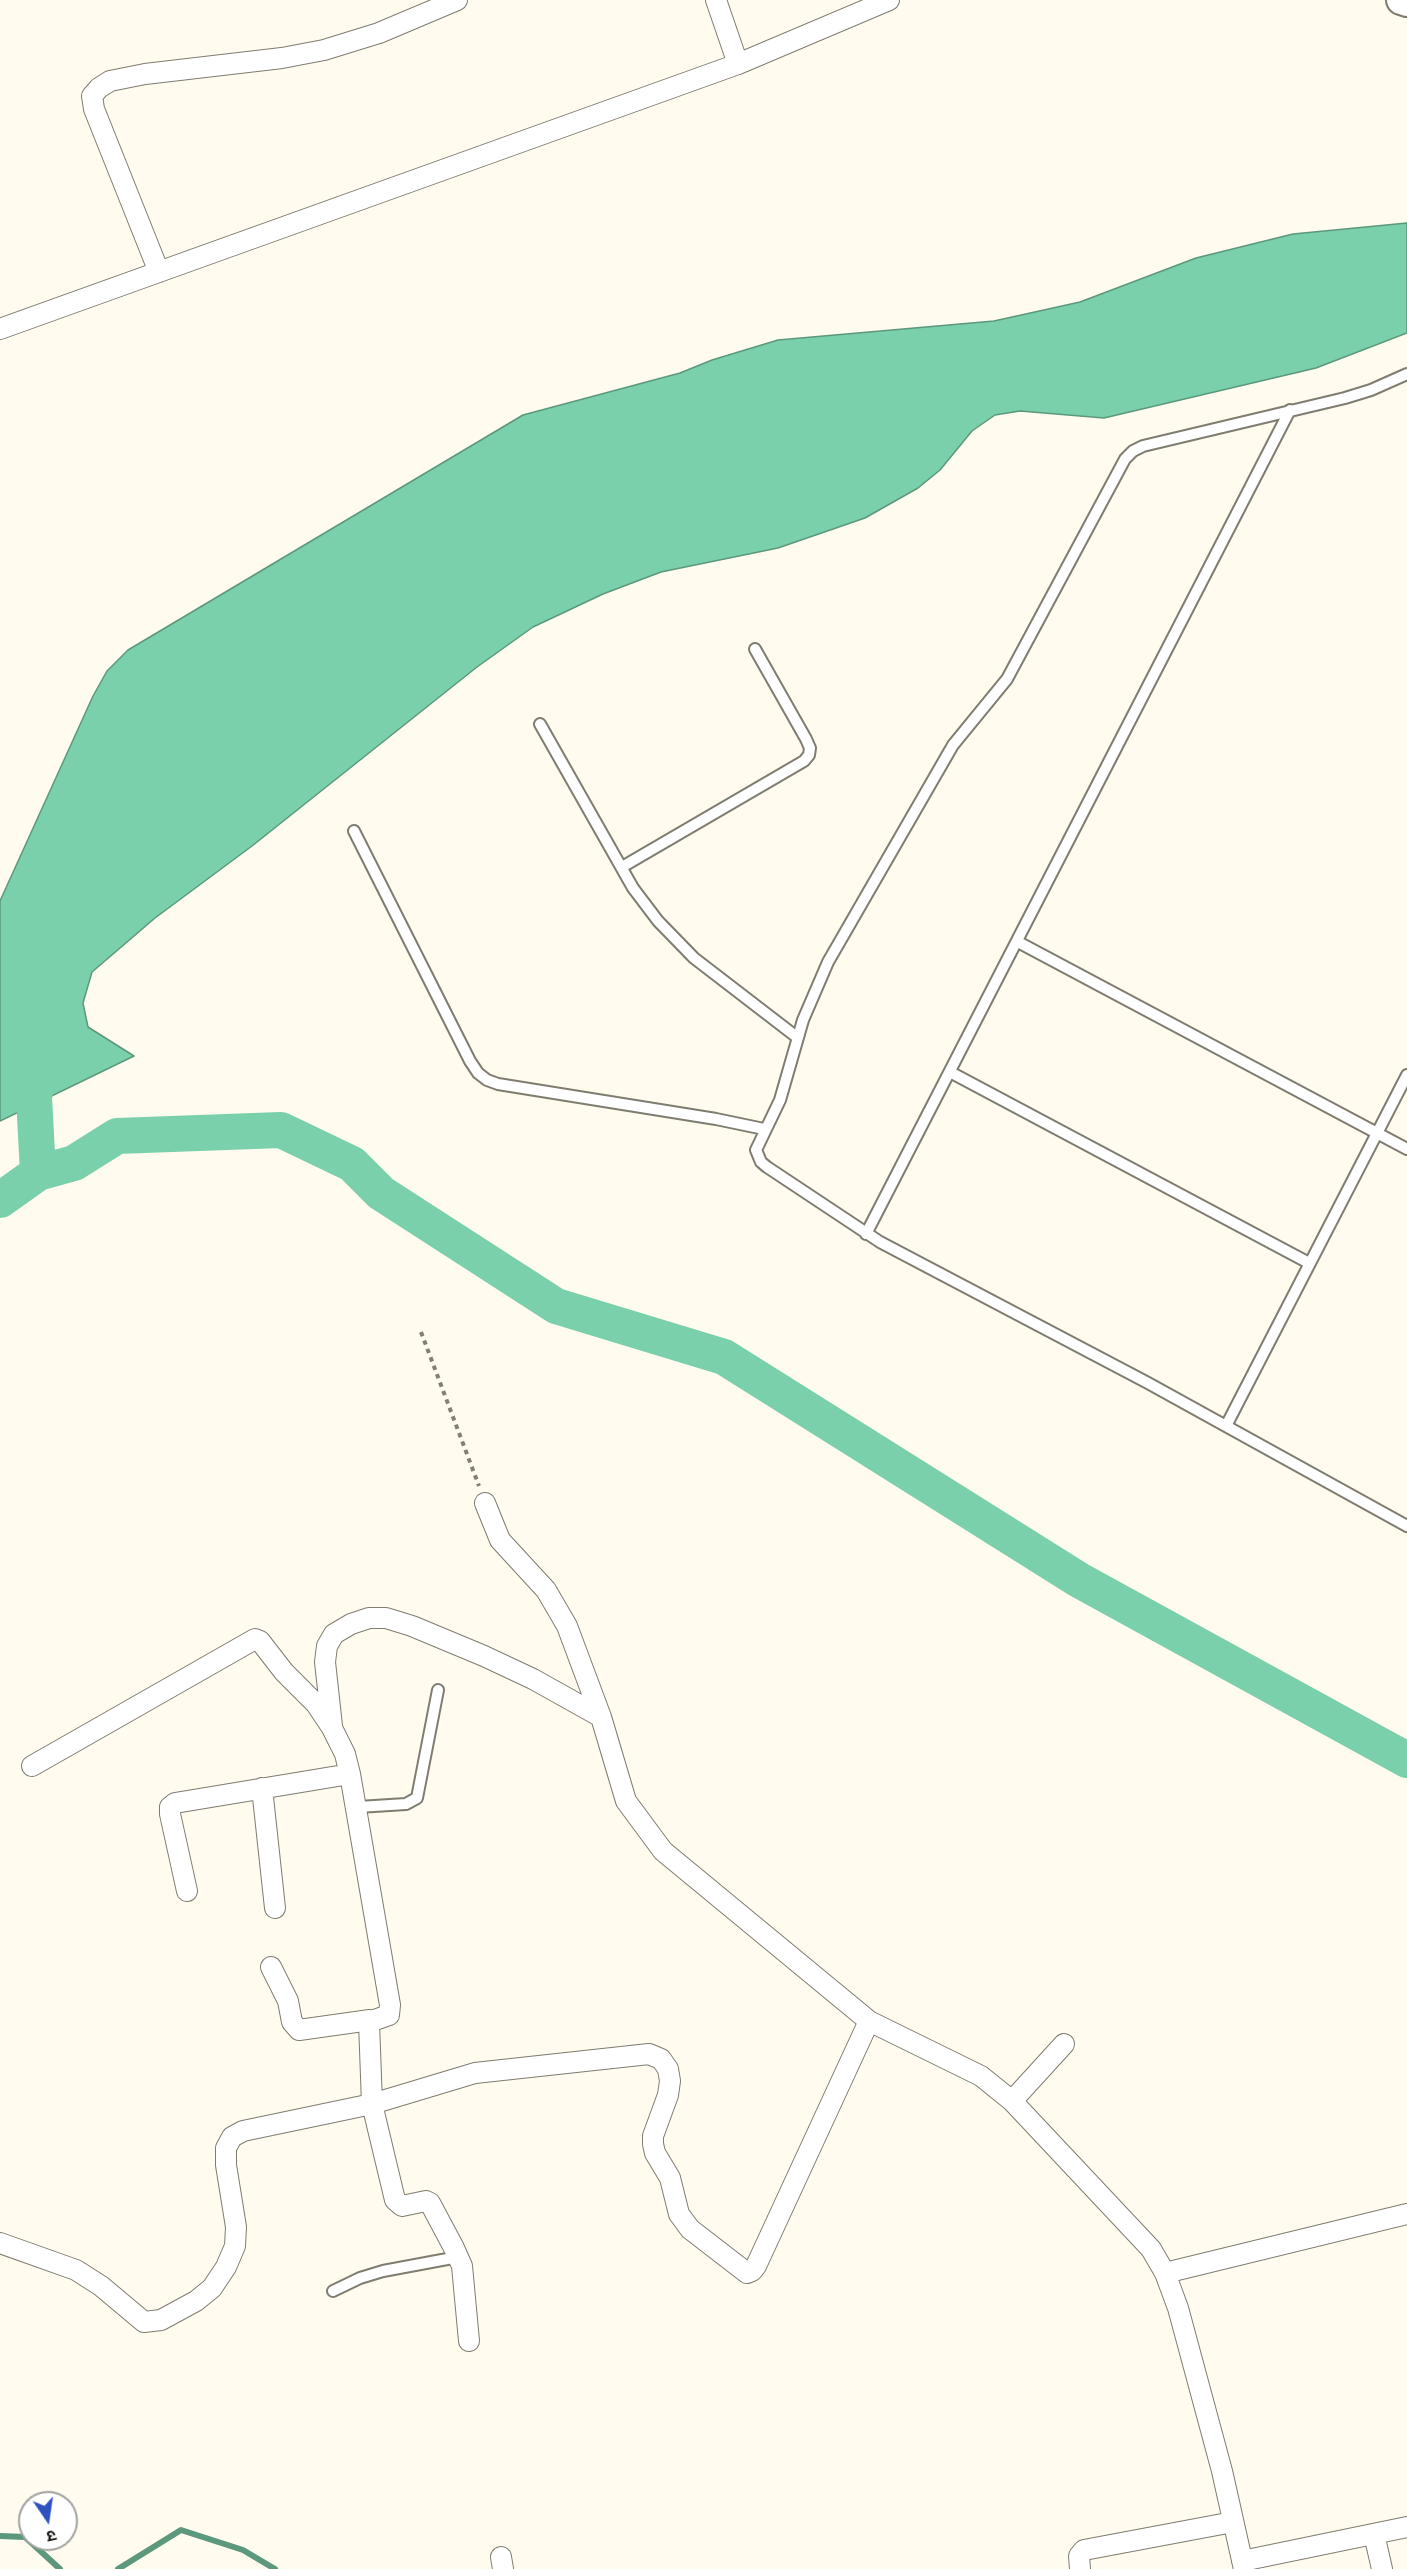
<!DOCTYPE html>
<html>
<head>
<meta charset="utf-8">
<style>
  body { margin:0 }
  #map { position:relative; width:1407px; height:2569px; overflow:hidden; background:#fffbee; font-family:"Source Serif 4","Noto Sans Devanagari",serif }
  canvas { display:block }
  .north { position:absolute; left:18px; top:2491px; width:60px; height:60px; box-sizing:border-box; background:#fff; border:2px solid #a2a2a0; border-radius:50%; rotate:167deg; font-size:16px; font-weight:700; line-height:24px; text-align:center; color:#171611 }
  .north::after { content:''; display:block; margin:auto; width:21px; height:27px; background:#2f51c1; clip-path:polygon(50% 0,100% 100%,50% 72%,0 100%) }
</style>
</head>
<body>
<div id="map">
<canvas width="1407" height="2569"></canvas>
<div class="north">उ</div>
</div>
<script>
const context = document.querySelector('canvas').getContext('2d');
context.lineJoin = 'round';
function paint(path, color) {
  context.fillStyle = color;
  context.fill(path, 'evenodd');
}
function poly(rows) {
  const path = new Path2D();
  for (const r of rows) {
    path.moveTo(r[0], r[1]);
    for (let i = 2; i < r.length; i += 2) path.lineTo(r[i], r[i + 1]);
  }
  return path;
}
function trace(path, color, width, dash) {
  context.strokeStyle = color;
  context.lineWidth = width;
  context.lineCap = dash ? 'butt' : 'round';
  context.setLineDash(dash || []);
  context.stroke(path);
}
const water = poly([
  [1407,223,1407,333,1316,368,1104,418,1020,411,995,415,972,431,940,470,918,488,865,518,778,548,661,572,603,594,533,627,477,667,252,846,155,918,92,972,83,1003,88,1027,134,1056,0,1121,0,901,93,696,107,671,128,650,523,415,680,373,712,360,778,340,994,321,1080,302,1196,258,1293,234,1407,223]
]);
const stream = poly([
  [0,2536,25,2537,60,2569],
  [118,2569,181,2530,243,2550,275,2569]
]);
const river = poly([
  [38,1173,34,1097,42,1055],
  [0,1200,38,1173,74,1163,117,1136,281,1130,352,1164,381,1193,556,1306,724,1357,1079,1580,1407,1760]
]);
const path = poly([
  [421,1332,479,1486]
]);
const lane = poly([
  [1407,374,1371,390,1345,398,1143,446,1133,451,1125,459,1007,679,953,745,828,962,803,1020,780,1100,756,1150,761,1162,767,1167,880,1242,1148,1383,1407,1526],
  [540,724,633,888,658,921,694,958,798,1038],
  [354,831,470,1061,478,1073,487,1080,498,1084,716,1119,764,1129],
  [622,867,804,761,809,755,810,748,806,739,755,649],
  [1018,942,1407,1149],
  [950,1072,1309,1263],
  [866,1234,1290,410],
  [1226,1426,1407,1075],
  [358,1807,406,1804,417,1798,438,1690],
  [333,2291,360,2278,383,2271,458,2257]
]);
const street = poly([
  [716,0,738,64],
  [159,272,94,109,92,96,99,88,110,81,145,74,282,58,324,50,379,33,457,0],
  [0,329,738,64,889,0],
  [485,1503,500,1540,546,1590,567,1626,601,1717,626,1801,663,1851,869,2021,981,2076,1012,2101,1151,2249,1165,2273,1178,2308,1222,2471,1244,2569],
  [332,1726,325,1662,327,1646,334,1634,351,1624,369,1618,386,1618,412,1626,484,1656,533,1679,601,1717],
  [32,1766,255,1639,260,1641,284,1672,316,1704,332,1728,345,1754,350,1774,390,2005,389,2015,369,2022,372,2104,395,2200,402,2206,426,2201,430,2203,454,2248,462,2266,469,2341],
  [262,1788,275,1908],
  [187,1891,170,1814,170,1807,175,1803,350,1774],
  [271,1967,288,2001,292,2022,299,2030,370,2020],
  [1012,2101,1064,2044],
  [0,2243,76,2270,101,2286,144,2322,161,2320,196,2301,212,2288,226,2267,235,2246,236,2227,226,2165,226,2148,232,2137,243,2131,372,2104,475,2073,649,2054,661,2059,668,2069,670,2081,668,2095,653,2136,653,2144,655,2153,670,2178,679,2214,690,2229,747,2273,752,2271,756,2266,869,2021],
  [1165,2273,1407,2214],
  [1374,2534,1382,2569],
  [501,2557,503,2569],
  [1242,2561,1407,2527],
  [1080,2569,1079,2556,1084,2550,1233,2522]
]);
const secondary = poly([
  [1401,0,1407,2]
]);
paint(water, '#79d0aa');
trace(water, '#5c987c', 1.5);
trace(stream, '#5c987c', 6);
trace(river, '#79d0aa', 36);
trace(lane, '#7f7c70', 14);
trace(street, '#7f7c70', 22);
trace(secondary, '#7f7c70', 32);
trace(path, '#827f77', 4, [4.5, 4.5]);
trace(lane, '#fff', 10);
trace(street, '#fff', 20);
trace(secondary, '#fff', 28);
</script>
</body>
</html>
